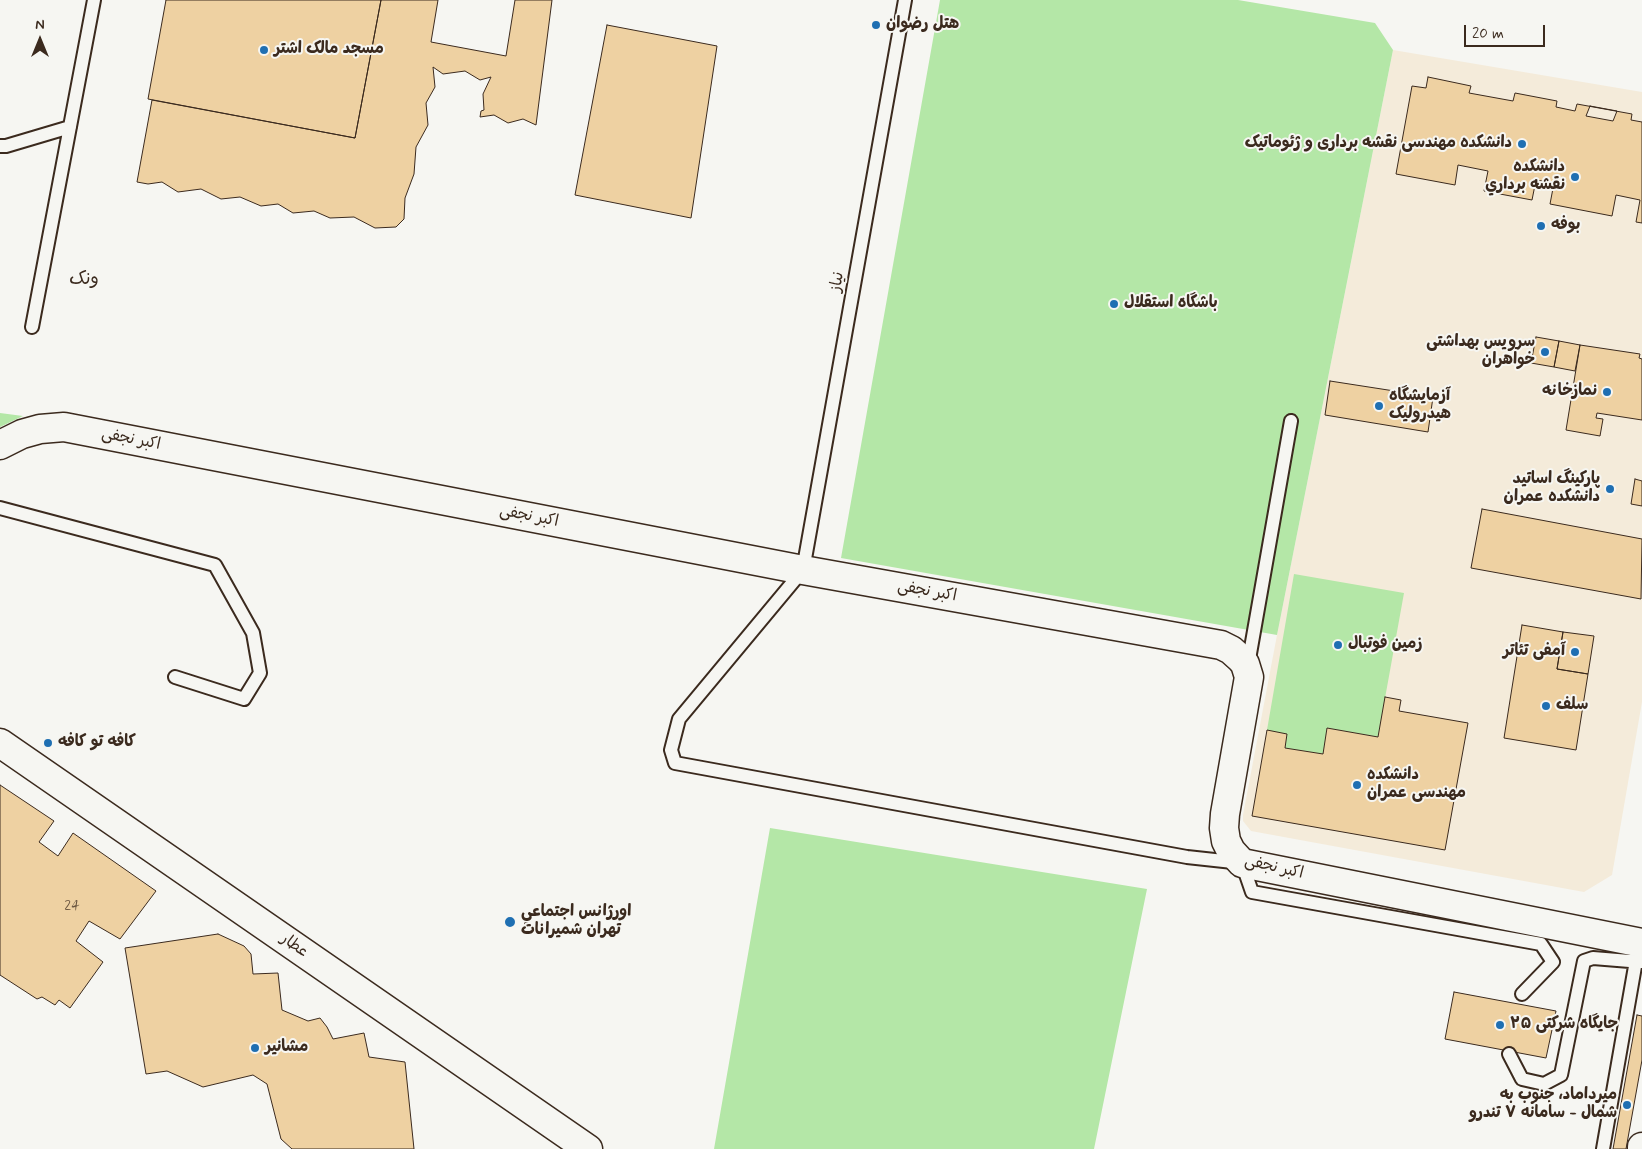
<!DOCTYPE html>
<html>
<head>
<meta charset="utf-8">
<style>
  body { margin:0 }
  #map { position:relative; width:1642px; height:1149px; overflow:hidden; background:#f6f6f2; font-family:Mynerve,sans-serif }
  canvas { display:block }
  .north { position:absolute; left:15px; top:15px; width:50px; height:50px; -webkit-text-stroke:4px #f6f6f2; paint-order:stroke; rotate:0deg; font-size:14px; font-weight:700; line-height:20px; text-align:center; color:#3b2a1e }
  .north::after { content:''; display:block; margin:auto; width:18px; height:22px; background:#3b2a1e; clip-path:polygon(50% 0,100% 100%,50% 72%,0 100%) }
  .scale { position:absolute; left:1464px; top:25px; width:81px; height:22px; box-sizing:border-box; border:2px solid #3b2a1e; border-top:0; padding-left:6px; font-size:15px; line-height:18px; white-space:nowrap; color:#3b2a1e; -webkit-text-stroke:4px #f6f6f2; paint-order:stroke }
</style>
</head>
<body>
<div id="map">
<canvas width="1642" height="1149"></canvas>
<div class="north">N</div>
<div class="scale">20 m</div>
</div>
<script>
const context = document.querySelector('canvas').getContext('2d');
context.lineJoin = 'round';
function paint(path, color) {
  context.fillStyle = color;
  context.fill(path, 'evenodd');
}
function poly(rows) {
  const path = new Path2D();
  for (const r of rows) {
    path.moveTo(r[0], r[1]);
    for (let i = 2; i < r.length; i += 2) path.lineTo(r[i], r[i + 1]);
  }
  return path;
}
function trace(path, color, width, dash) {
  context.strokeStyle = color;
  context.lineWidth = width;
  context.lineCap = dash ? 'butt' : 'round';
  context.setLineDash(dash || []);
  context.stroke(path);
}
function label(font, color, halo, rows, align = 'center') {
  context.font = font + ' Mynerve,"Playpen Sans Arabic",sans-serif';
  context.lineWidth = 4;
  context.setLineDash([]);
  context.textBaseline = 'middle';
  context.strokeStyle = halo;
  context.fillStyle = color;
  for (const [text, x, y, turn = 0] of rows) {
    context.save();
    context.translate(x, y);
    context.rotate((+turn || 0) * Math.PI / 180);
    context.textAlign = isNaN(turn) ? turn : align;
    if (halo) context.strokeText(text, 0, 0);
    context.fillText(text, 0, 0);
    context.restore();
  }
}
const built = poly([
  [1393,50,1642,92,1642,702,1612,875,1584,892,1251,831,1243,821,1243,815,1277,635]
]);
const green = poly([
  [940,0,1238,0,1375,23,1393,50,1277,635,841,558],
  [0,413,23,416,0,427],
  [1294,574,1404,593,1378,737,1327,728,1323,754,1285,748,1267,730],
  [770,828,1147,889,1094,1149,714,1149]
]);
const building = poly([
  [166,0,381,0,355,138,148,99,166,0],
  [381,0,438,0,431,42,506,56,515,0,552,0,536,125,523,119,508,123,494,115,480,117,481,111,484,110,483,94,491,77,480,80,465,71,443,74,433,67,435,87,426,103,428,125,416,147,414,174,405,198,404,219,396,227,375,228,354,217,330,218,314,211,293,213,278,204,261,206,240,197,221,199,201,189,178,192,162,182,148,184,137,182,152,100,355,138,381,0],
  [607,25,717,46,691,218,575,195,607,25],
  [1428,77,1471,86,1469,93,1513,101,1515,93,1557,101,1556,107,1575,111,1577,104,1632,114,1631,120,1642,122,1642,223,1636,222,1640,200,1616,195,1612,216,1550,204,1554,183,1536,180,1532,200,1484,191,1488,171,1458,165,1455,185,1396,174,1412,86,1426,88,1428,77],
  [1590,106,1617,111,1613,121,1586,116,1590,106],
  [1536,337,1559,341,1554,367,1531,363,1536,337],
  [1559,341,1580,345,1575,371,1554,367,1559,341],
  [1580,345,1640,354,1639,358,1642,359,1642,420,1597,413,1596,418,1603,419,1600,436,1566,430,1580,345],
  [1330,381,1433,397,1428,432,1325,415,1330,381],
  [1635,479,1642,481,1642,506,1631,504,1635,479],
  [1482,509,1642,539,1641,599,1471,568,1482,509],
  [1522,625,1563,632,1557,669,1588,674,1576,750,1504,738,1522,625],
  [1563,632,1594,636,1588,674,1557,669,1563,632],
  [1385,697,1401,700,1399,711,1468,723,1445,850,1252,816,1267,730,1287,734,1285,748,1323,754,1327,728,1378,737,1385,697],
  [0,785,54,821,39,842,58,856,73,833,156,891,120,939,89,921,76,941,103,962,70,1008,59,1000,55,1005,42,997,37,999,0,975,0,785],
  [218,934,244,946,251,954,253,974,278,973,282,1010,308,1021,320,1018,327,1027,333,1039,364,1033,369,1057,405,1062,414,1149,292,1149,281,1139,267,1084,253,1075,203,1087,167,1071,146,1074,125,948,218,934],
  [1454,992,1556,1011,1546,1058,1445,1039,1454,992],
  [1637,1015,1642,1016,1642,1060,1626,1149,1613,1149,1637,1015]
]);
const lane = poly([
  [905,0,803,570,679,719,671,750,675,763,1187,857,1242,863,1252,892,1541,944,1553,962,1522,994],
  [0,146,6,146,70,127],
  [32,327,94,0],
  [0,508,215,565,253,633,260,673,244,699,175,677],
  [1248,665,1291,421],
  [1509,1054,1522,1079,1544,1084,1561,1075,1584,961,1593,958,1642,962],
  [1603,1149,1637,955]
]);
const secondary = poly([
  [0,445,22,434,40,429,64,427,803,570,1221,645,1231,650,1241,659,1245,664,1249,677,1225,814,1224,828,1226,841,1231,851,1242,863,1642,943],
  [0,743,588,1149]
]);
const primary = poly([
  [1642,1149,1642,1147]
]);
const markers = [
  [876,25,5,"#1f6fb2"],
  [264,50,5,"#1f6fb2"],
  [1522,144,5,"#1f6fb2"],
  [1575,177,5,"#1f6fb2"],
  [1541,226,5,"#1f6fb2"],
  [1114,304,5,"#1f6fb2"],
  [1545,352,5,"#1f6fb2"],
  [1607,392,5,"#1f6fb2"],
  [1379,406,5,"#1f6fb2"],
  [1610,489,5,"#1f6fb2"],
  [1338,645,5,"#1f6fb2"],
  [1575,652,5,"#1f6fb2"],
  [1546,706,5,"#1f6fb2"],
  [48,743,5,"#1f6fb2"],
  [1357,785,5,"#1f6fb2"],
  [510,922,6,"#1f6fb2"],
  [1500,1025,5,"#1f6fb2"],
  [255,1048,5,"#1f6fb2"],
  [1627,1105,5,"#1f6fb2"]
];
const numberNames = [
  ["24",72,906]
];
const poiNames = [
  ["هتل رضوان",886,25],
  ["مسجد مالک اشتر",274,50],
  ["دانشکده مهندسی نقشه برداری و ژئوماتیک",1512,144,"right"],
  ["دانشكده",1565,168,"right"],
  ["نقشه برداري",1565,186,"right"],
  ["بوفه",1551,226],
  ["باشگاه استقلال",1124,304],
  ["سرویس بهداشتی",1535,343,"right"],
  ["خواهران",1535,361,"right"],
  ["نمازخانه",1597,392,"right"],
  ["آزمایشگاه",1389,397],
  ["هیدرولیک",1389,415],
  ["پارکینگ اساتید",1600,480,"right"],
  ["دانشکده عمران",1600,498,"right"],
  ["زمین فوتبال",1348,645],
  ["آمفی تئاتر",1565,652,"right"],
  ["سلف",1556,706],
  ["کافه تو کافه",58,743],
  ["دانشکده",1367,776],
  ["مهندسی عمران",1367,794],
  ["اورژانس اجتماعي",521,913],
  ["تهران شميرانات",521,931],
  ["جایگاه شرکتی ۲۵",1510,1025],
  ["مشانیر",265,1048],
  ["میرداماد، جنوب به",1617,1096,"right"],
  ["شمال - سامانه ۷ تندرو",1617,1114,"right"]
];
const streetNames = [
  ["نیاز",838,282,-80],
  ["اکبر نجفی",131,440,11],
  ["اکبر نجفی",529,517,11],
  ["اکبر نجفی",927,592,10],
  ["اکبر نجفی",1274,868,13],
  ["عطار",294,946,35]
];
const neighbourhoodNames = [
  ["ونک",84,280]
];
paint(built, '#f4ebda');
paint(green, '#b4e7a7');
paint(building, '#eed1a2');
trace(building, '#3b2a1e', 1);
trace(lane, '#3b2a1e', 16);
trace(secondary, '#3b2a1e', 31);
trace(primary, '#3b2a1e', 31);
trace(lane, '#f6f6f2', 12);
trace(secondary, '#f6f6f2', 28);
trace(primary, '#f6f6f2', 28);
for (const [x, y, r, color] of markers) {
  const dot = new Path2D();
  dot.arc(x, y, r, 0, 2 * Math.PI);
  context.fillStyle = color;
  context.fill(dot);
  trace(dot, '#f6f6f2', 2);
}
label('14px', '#68543f', null, numberNames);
label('bold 16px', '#3b2a1e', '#f6f6f2', poiNames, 'left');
label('16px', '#3b2a1e', '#f6f6f2', streetNames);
label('18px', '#3b2a1e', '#f6f6f2', neighbourhoodNames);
</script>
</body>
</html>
